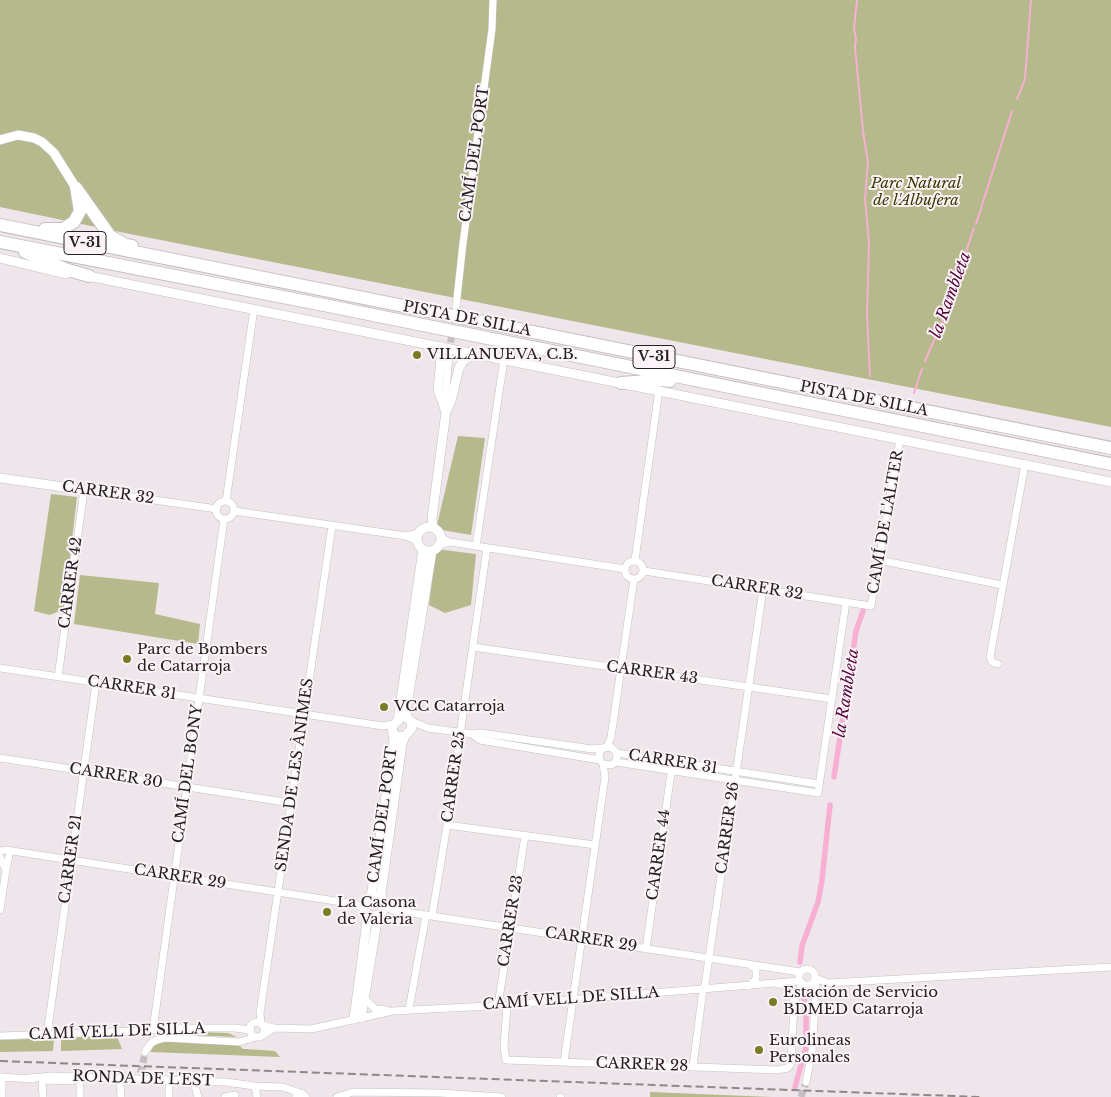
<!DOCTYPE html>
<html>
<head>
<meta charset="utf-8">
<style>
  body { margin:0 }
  canvas { display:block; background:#eee6ea }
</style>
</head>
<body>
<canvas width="1111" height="1097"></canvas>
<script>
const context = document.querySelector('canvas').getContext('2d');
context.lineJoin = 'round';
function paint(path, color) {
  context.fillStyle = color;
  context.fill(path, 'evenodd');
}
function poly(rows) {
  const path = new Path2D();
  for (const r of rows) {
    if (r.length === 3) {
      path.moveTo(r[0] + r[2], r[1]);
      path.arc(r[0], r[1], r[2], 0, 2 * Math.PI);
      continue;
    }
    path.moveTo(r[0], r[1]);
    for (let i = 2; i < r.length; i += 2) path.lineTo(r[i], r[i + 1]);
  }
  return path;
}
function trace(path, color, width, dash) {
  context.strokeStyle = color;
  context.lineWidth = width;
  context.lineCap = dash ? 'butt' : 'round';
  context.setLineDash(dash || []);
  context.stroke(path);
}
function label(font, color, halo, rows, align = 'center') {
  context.font = font + ' "Libre Baskerville",serif';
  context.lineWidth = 4;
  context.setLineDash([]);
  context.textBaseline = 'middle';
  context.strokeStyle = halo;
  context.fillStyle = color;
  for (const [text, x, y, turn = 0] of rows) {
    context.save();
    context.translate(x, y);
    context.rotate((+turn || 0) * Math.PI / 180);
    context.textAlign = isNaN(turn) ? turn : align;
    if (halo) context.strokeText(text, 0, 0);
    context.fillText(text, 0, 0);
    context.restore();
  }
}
const green = poly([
  [0,0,1111,0,1111,427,120,232,0,207],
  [458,436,485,438,471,535,436,529],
  [51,494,77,497,64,609,50,615,34,611],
  [436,549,476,554,471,605,445,613,429,605],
  [80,575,159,583,155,614,200,624,198,644,74,624],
  [169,1031,228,1033,237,1037,169,1034],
  [117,1036,122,1049,61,1051,61,1037],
  [54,1038,53,1051,0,1052,0,1040],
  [165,1041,238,1044,243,1049,246,1049,275,1051,280,1057,150,1052,155,1045],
  [650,1092,674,1093,772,1097,650,1097]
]);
const stream = poly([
  [857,0,854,28,856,39,855,47,863,131,868,162,865,199,869,242,867,316,870,376],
  [1017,99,1025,79,1031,0],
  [976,224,1012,111],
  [925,361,956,290,961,266,974,228],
  [914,393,922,369]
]);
const canal = poly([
  [834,777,856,631,863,611],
  [800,962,802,946,818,902,822,880,830,805],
  [795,1087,806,1047,806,1007,804,998]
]);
const minorTunnel = poly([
  [449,353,455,315],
  [140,1073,142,1068,145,1052],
  [801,1097,806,1082]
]);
const minor = poly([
  [456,307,463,243,492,29,493,0],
  [445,404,449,354],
  [226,501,254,309],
  [225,510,9],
  [234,511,406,536,417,541],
  [406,536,418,533],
  [441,538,450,542,625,569],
  [439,545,450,542],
  [476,546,504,359],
  [635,560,659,390],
  [879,560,1002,585],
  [634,570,9],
  [644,571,871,606,900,439],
  [473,647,832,699],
  [998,664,992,662,990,657,1025,464],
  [0,668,383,726,394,724],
  [58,677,84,490,217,509],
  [411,721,428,728,472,734,481,733,592,749,611,747,617,753,616,762,611,765,603,764,600,760,599,754,602,749],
  [472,734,480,740,600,760],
  [607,747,611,737,634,579],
  [617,753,819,784],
  [0,758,291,803],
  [616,762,818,793,846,602],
  [447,825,595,845],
  [0,851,6,850,355,904,365,909],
  [0,857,6,870,0,910],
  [6,870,10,851],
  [383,904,392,910,800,972],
  [432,916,447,825,487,548],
  [646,949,672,766],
  [807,977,8],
  [815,978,828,983,1111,967],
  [778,984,782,984,790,990,792,993,794,1002],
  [749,986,756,979,756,969,750,965],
  [364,998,375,1009,387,1010],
  [498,1005,525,836],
  [507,1005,504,1047,506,1060,777,1070,788,1068,791,1064,794,1005,797,991,803,985],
  [409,1009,426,915],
  [261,1023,260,1013,332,526],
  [263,1025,274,1028,311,1029,393,1011,507,1005,799,981],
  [153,1030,224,519],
  [264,1034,264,1027,259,1022,253,1023,250,1026,251,1034,256,1037,260,1037,274,1028],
  [47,1035,96,683],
  [0,1036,138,1031,169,1028,235,1028,250,1030],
  [145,1052,151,1043,157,1040,165,1038,239,1042,256,1037],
  [564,1062,605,777,603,764],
  [693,1067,703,989,705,985,763,589],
  [0,1077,33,1079],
  [2,1077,2,1097],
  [30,1078,52,1076,225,1082,255,1086,283,1087,300,1093],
  [42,1080,43,1097],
  [43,1080,72,1081],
  [80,1081,80,1097],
  [806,1082,812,1051,816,988,815,980],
  [120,1083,121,1097],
  [169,1085,169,1097],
  [195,1086,198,1097],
  [255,1086,257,1097],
  [225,1097,235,1095],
  [296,1097,298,1094,302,1093,306,1097],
  [337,1097,353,1092,440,1093,502,1097],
  [560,1097,561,1097]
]);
const tertiary = poly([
  [0,140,18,135,34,138,42,142,54,153,76,188],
  [0,258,66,274],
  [83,275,1111,482],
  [440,346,441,359,438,390,446,412],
  [0,478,84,490],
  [429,539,12],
  [433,528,432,518,446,412,451,401,459,368,464,360,476,354],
  [407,718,406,711,432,551],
  [398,721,423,550],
  [374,906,10],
  [371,897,394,742,392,727,400,718,403,717,407,718,411,721,412,728,405,736,398,737,393,733],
  [382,901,381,893,402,744,405,736],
  [361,1018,378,915],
  [354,1019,367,921,366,912]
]);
const motorway = poly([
  [76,188,110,236,126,245,132,246],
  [0,225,1111,448],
  [45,229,63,229,74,222,80,211,77,193],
  [0,242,324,305,1111,464],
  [25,252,68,270,89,276],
  [621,383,662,380,670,381]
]);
const rail = poly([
  [0,1061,981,1097]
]);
const markers = [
  [417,355,5,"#797c25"],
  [127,659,5,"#797c25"],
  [384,707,5,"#797c25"],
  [327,912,5,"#797c25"],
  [773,1002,5,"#797c25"],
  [759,1050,5,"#797c25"]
];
const shields = [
  [85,243,42],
  [654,357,42]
];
const shieldNames = [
  ["V-31",85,243],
  ["V-31",654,357]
];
const streetNames = [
  ["CAMÍ DEL PORT",475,154,-82],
  ["PISTA DE SILLA",467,319,11],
  ["PISTA DE SILLA",864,399,11],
  ["CARRER 32",108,493,8],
  ["CAMÍ DE L'ALTER",886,522,-80],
  ["CARRER 42",71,583,-82],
  ["CARRER 32",757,588,9],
  ["CARRER 43",652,673,8],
  ["CARRER 31",132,688,9],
  ["CARRER 31",673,762,9],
  ["CAMÍ DEL BONY",188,774,-82],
  ["SENDA DE LES ÀNIMES",295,775,-82],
  ["CARRER 30",116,776,9],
  ["CARRER 25",454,777,-82],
  ["CAMÍ DEL PORT",383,815,-82],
  ["CARRER 26",728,828,-82],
  ["CARRER 44",659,855,-82],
  ["CARRER 21",71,859,-82],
  ["CARRER 29",180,877,9],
  ["CARRER 23",511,921,-81],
  ["CARRER 29",591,940,9],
  ["CAMÍ VELL DE SILLA",571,999,-4],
  ["CAMÍ VELL DE SILLA",117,1032,-2],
  ["CARRER 28",642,1065,2],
  ["RONDA DE L'EST",143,1079,2]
];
const parkNames = [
  ["Parc Natural",916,184],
  ["de l'Albufera",916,201]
];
const poiNames = [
  ["VILLANUEVA, C.B.",427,355],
  ["Parc de Bombers",137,650],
  ["de Catarroja",137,667],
  ["VCC Catarroja",394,707],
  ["La Casona",337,903],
  ["de Valeria",337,920],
  ["Estación de Servicio",783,993],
  ["BDMED Catarroja",783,1010],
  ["Eurolineas",769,1041],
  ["Personales",769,1058]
];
const waterNames = [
  ["la Rambleta",951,295,-70],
  ["la Rambleta",847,693,-81]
];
paint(green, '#b6b98b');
trace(stream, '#f7b0d4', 2);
trace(canal, '#f7b0d4', 5.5);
trace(minorTunnel, '#c5bec2', 7, [7, 3.5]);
trace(minor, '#c6bfc2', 8);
trace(tertiary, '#c6bfc2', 10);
trace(motorway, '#c6bfc2', 14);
trace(minor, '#fff', 7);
trace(tertiary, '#fff', 9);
trace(motorway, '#fff', 12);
trace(rail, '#8e888b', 2, [8, 4]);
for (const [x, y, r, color] of markers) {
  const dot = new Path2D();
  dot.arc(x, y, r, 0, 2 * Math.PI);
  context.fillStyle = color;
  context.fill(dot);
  trace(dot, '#fbf3f7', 2);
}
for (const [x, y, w] of shields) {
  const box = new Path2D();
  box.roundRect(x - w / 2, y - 11.5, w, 23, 4);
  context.fillStyle = '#fbf3f7';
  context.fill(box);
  trace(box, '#232021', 1);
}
label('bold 14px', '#232021', null, shieldNames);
label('15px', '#232021', '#fbf3f7', streetNames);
label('italic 15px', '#383900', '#fbf3f7', parkNames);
label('15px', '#232021', '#fbf3f7', poiNames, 'left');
label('italic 16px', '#56033a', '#fbf3f7', waterNames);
</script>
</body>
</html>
